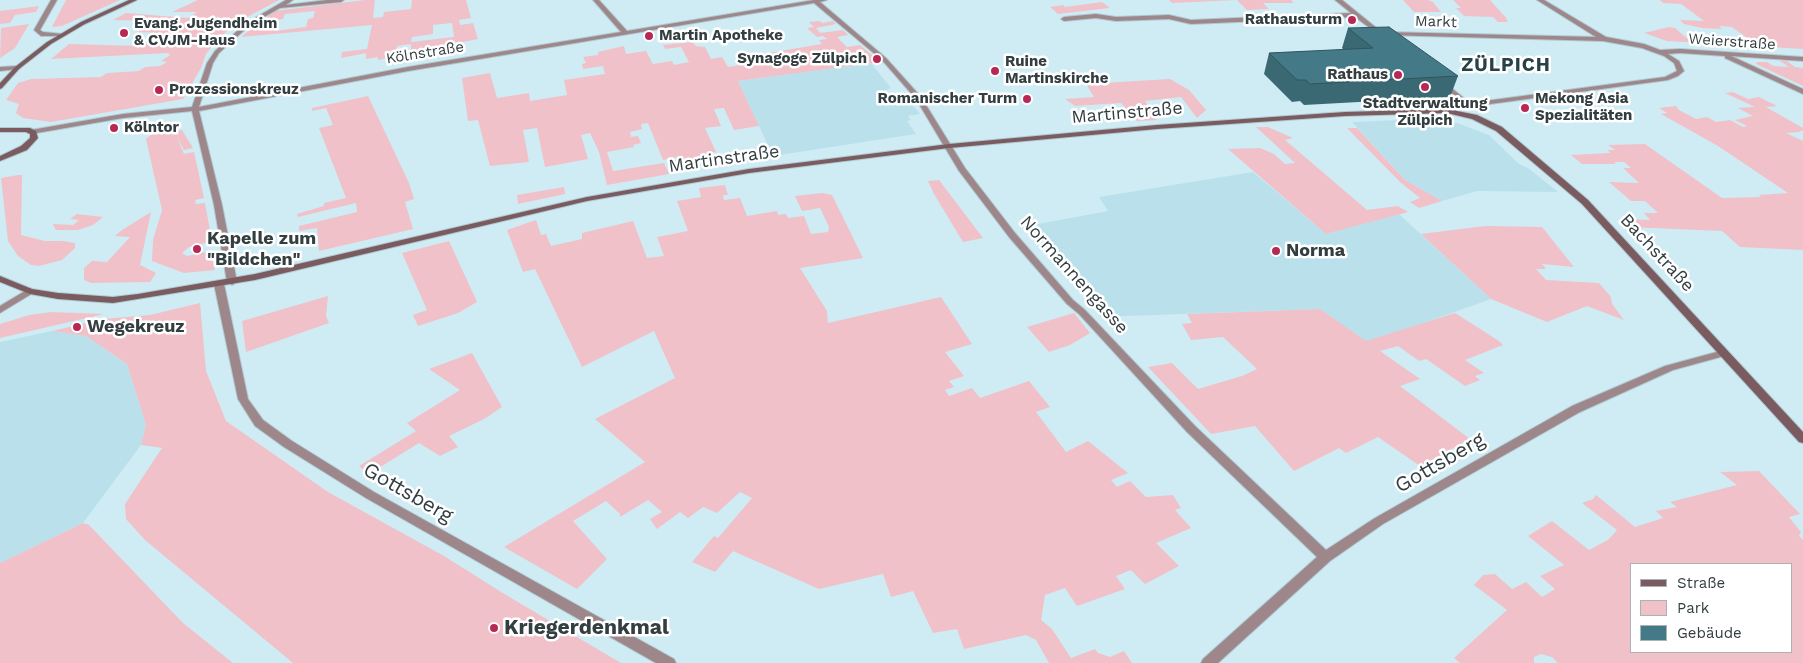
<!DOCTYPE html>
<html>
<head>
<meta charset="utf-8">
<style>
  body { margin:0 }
  #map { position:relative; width:1803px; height:663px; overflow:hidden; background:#cfecf4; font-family:"Work Sans",sans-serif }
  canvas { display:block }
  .legend { position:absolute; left:1630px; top:563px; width:162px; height:90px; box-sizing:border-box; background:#fff; border:1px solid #adb2b3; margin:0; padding:6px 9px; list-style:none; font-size:15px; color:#333e41 }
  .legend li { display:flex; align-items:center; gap:10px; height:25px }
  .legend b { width:25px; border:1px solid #adb2b3 }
</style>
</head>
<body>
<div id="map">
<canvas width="1803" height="663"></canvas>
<ul class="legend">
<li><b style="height:6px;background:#795b60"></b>Straße</li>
<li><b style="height:14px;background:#f0c1c8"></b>Park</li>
<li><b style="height:14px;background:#447a87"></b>Gebäude</li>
</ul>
</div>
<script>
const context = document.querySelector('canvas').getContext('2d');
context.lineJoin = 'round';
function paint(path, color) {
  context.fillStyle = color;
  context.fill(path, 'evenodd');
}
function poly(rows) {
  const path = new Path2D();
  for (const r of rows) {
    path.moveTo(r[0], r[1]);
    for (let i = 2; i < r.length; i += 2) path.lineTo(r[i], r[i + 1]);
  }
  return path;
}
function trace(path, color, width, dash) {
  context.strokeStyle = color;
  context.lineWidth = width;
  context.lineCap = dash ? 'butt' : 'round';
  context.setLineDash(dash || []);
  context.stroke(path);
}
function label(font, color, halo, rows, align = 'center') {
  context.font = font + ' "Work Sans",sans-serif';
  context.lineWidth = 5;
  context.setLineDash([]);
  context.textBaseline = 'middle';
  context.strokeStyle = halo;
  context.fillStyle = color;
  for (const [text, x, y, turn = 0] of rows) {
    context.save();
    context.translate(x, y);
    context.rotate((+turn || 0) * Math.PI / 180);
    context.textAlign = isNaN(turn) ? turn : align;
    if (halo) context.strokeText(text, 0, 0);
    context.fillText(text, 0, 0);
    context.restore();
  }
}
const built = poly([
  [871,63,891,88,886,90,893,99,906,97,920,114,908,116,911,120,907,121,916,134,773,156,738,81],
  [1423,119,1429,124,1457,123,1489,135,1519,164,1528,168,1558,192,1477,191,1442,201,1405,180,1352,122],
  [1253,172,1326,234,1399,214,1491,299,1368,343,1320,309,1100,317,1097,306,1027,226,1108,211,1099,197],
  [52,331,86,336,127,364,146,425,141,445,83,523,0,563,0,342]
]);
const green = poly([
  [66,0,120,0,62,26,52,27],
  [198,0,279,0,234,24,214,44,206,54,201,68,183,99,51,122,23,118,16,113,19,104,6,100,18,83,31,79,101,77,107,73,139,71,145,67,160,66,167,62,161,61,170,55,168,53,51,59,69,44,140,46,161,33,138,32,156,21,113,20,126,13,188,18,197,12,172,12],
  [365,0,375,0,373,18,383,17,384,12,411,9,412,0,466,0,471,18,459,20,460,25,473,23,478,39,411,52,411,44,397,46,396,52,399,52,399,56,378,60,378,57,366,59,366,53,341,58,342,52,367,49,372,25,241,37,258,23,278,21,275,31,306,27,308,19,313,18,315,11,285,14,283,19,261,22,274,11],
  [452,23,454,37,411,42,412,37,433,34,433,25],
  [1169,0,1291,0,1294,3,1263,3,1269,9,1247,10,1237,0,1172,3],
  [1403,0,1428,0,1433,2,1441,12,1414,12],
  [1448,0,1490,0,1507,19,1516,20,1506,19,1508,22,1498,22,1493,17,1464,16,1456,8,1461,8,1453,0],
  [1660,0,1803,0,1803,49,1667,41,1644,33,1669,27,1675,28,1689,40,1754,43,1732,27,1719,26,1722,29,1702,28,1684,24,1680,20,1704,21,1681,4,1663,3],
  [1102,2,1110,8,1058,14,1050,7,1063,5,1065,7],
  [39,6,36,12,15,15,10,23,0,24,0,11],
  [820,21,822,23,833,21,836,24,816,28,820,33,843,30,848,35,837,37,847,47,860,45,880,62,738,81,759,126,734,130,724,108,714,109,721,126,705,128,716,152,706,153,708,159,676,164,675,160,679,159,679,157,663,160,648,123,641,124,642,129,630,132,631,137,638,136,641,143,633,145,634,147,607,152,613,171,664,163,669,174,607,185,599,152,590,133,581,135,588,159,545,167,537,128,523,130,529,162,490,166,478,120,468,121,462,78,490,73,497,98,529,93,530,101,567,95,564,80,605,74,603,66,583,69,582,64,586,63,583,57,598,55,598,52,624,46,626,54,646,51,653,64,672,61,674,65,689,62,681,47,665,49,663,45,692,42,696,46,705,47,711,59,722,57,728,67,753,63,750,56,822,44,819,40,827,39,823,36,817,37,807,28,814,27,809,22],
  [29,24,15,48,0,58,1,28],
  [1780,61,1787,61,1795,67,1803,68,1803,86,1756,64,1757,62,1767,62,1773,66,1789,67],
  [1170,79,1189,90,1206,110,1197,118,1181,97,1145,101,1157,120,1137,121,1121,103,1075,106,1065,99,1094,97,1086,84],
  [1733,92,1748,99,1759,97,1777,106,1766,107,1803,128,1803,130,1799,132,1786,133,1803,141,1803,250,1740,247,1722,231,1629,227,1621,219,1650,220,1644,213,1658,213,1645,201,1631,201,1609,182,1639,183,1623,168,1631,168,1624,162,1614,162,1616,164,1582,164,1571,155,1610,153,1608,150,1615,150,1608,145,1645,144,1722,198,1761,197,1759,195,1788,193,1718,146,1661,114,1667,113,1659,108,1676,106,1679,110,1696,119,1707,117,1716,122,1730,120,1743,127,1747,126,1735,120,1753,116,1738,108,1755,107,1725,93],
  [368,96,409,183,414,199,405,202,413,229,319,251,317,228,299,231,299,226,357,212,356,203,298,217,297,214,324,206,324,203,346,198,319,128,333,125,326,108,312,111,312,108],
  [166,125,173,127,175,131,182,130,193,148,184,150,177,137,184,154,194,152,204,198,195,200,196,204,205,203,211,236,209,242,189,247,182,253,187,256,210,251,215,270,184,273,152,261,153,240,162,210,146,139,158,129],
  [1256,127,1268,127,1293,138,1285,140,1367,210,1398,206,1408,212,1326,234,1228,149,1260,148,1274,154,1285,164,1295,163],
  [1347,128,1357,128,1405,180,1442,201,1419,208,1410,202,1420,198,1400,182],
  [18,175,22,175,21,235,45,241,63,241,75,243,75,248,62,260,39,266,31,265,18,256,8,241,1,178],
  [939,180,983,238,963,242,934,194,928,181],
  [725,185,728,195,723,195,724,200,740,198,747,216,777,211,778,215,786,214,788,218,804,216,811,234,828,232,829,227,820,208,802,211,795,196,822,193,832,195,863,258,800,268,827,311,828,323,941,297,972,344,945,352,964,376,949,381,954,387,945,390,949,396,972,388,980,398,1029,381,1050,407,1036,412,1066,452,1088,441,1128,473,1111,480,1117,487,1130,481,1146,497,1173,495,1181,508,1175,510,1191,528,1156,543,1179,566,1145,584,1131,570,1116,576,1125,589,1077,606,1065,588,1045,595,1041,620,1052,629,1071,658,1095,649,1098,653,1110,657,1124,651,1132,663,1049,663,1036,640,1026,635,964,649,957,629,933,633,913,591,891,597,883,574,819,589,733,551,715,572,692,562,714,536,718,538,752,498,740,492,717,513,703,507,688,518,680,512,657,529,650,519,662,512,648,500,620,517,620,514,606,501,573,521,607,559,577,589,504,547,645,462,595,419,675,378,654,331,582,367,535,269,523,272,507,230,536,220,541,235,546,234,551,246,582,239,582,233,633,221,647,258,664,256,657,237,688,231,677,201,701,197,699,188],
  [564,187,565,194,518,204,517,195],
  [151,212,140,265,156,273,150,282,91,283,84,280,84,268,92,261,107,262,130,237,115,236,122,230],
  [77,214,103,217,93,225,78,230,56,230,53,224,73,225,79,220,70,219],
  [1485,226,1542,227,1574,267,1542,264,1546,269,1536,269,1546,280,1599,283,1611,297,1612,304,1624,320,1587,306,1547,322,1491,299,1421,234],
  [449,241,477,302,458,313,418,326,413,315,427,310,402,253],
  [328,296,326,316,329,323,246,352,242,321],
  [200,303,206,371,226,421,328,492,444,556,506,595,621,663,293,663,145,540,126,519,125,504,162,448,141,445,146,425,127,364,86,336,52,331,103,319,150,315],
  [1320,309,1366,341,1455,313,1499,341,1503,345,1465,360,1484,373,1475,376,1480,380,1465,386,1426,359,1419,361,1398,346,1380,351,1420,379,1400,386,1470,439,1420,466,1378,437,1346,453,1339,448,1294,471,1255,426,1211,434,1148,367,1172,363,1198,389,1242,376,1257,369,1223,337,1191,340,1182,324,1192,323,1187,314],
  [51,312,104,314,0,338,0,324,29,315],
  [1074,313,1090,333,1070,345,1049,352,1027,327],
  [472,353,502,407,484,419,449,436,458,447,440,456,419,443,369,474,359,466,416,431,407,423,460,390,429,369],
  [1759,471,1800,514,1789,517,1801,532,1799,536,1803,540,1803,663,1558,663,1552,657,1541,654,1534,657,1534,663,1460,663,1454,658,1507,610,1474,585,1483,575,1495,574,1512,589,1526,582,1542,597,1555,589,1540,576,1564,565,1528,536,1552,521,1589,550,1608,540,1617,530,1582,503,1593,499,1596,495,1635,527,1663,518,1656,511,1677,507,1670,502,1737,485,1720,472],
  [1632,564,1792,564,1792,652,1632,652],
  [83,523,89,525,183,623,233,663,0,663,0,563]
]);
const street = poly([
  [51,0,57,0,40,30,43,32,63,34,63,36,41,36,34,30,51,0],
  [286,0,293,0,286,5,327,0,344,0,341,2,280,8,250,25,219,53,213,63,199,107,408,67,621,32,593,0,599,0,627,31,814,0,827,0,820,2,886,58,921,97,965,168,1015,233,1073,300,1085,310,1195,426,1326,550,1375,518,1572,406,1665,366,1724,350,1729,353,1728,355,1673,370,1580,412,1383,524,1330,561,1218,663,1201,663,1203,659,1317,557,1187,432,1079,314,1067,304,1009,237,959,171,916,99,882,60,814,3,408,71,199,111,222,205,237,282,232,285,227,282,214,205,192,111,123,118,31,134,27,132,31,130,123,114,192,107,207,63,215,51,246,23,286,0],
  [1335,0,1342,0,1384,34,1387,32,1596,37,1537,0,1544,0,1606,37,1644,44,1660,50,1680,49,1803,57,1803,61,1731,56,1803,89,1803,94,1725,58,1725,56,1680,53,1668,54,1679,61,1684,71,1678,76,1668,80,1468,107,1440,84,1440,82,1444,82,1470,103,1665,77,1677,71,1674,63,1664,56,1642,48,1603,41,1385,35,1382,37,1355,17,1191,24,1169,19,1116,21,1096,18,1064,21,1061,19,1064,17,1096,14,1116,17,1169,15,1191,20,1351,13,1335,0],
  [17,66,20,68,19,69,0,71,0,67,17,66],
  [219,281,224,284,248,399,263,420,292,441,374,492,674,659,676,663,656,663,366,498,284,447,255,426,238,399,214,284,219,281],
  [30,288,35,291,33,293,0,313,0,306,30,288]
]);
const secondary = poly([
  [129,0,137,0,85,24,51,44,19,69,2,88,0,89,0,83,15,67,47,42,81,22,129,0],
  [1447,109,1477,115,1502,127,1588,200,1803,432,1803,443,1799,442,1582,204,1496,131,1472,119,1447,113,1345,116,1157,129,949,148,749,173,587,201,255,280,113,303,58,299,30,294,0,282,0,276,32,289,58,293,113,297,138,294,255,274,587,197,749,169,949,144,1157,125,1345,112,1447,109],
  [0,128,30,128,36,131,38,138,27,150,0,161,0,156,21,146,30,138,30,134,26,132,0,132,0,128]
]);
const wall = poly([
  [1348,28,1458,76,1450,97,1304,105,1300,101,1292,102,1264,74,1269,53,1344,50,1342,48]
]);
const building = poly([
  [1389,27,1458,76,1310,84,1306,80,1297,80,1269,53,1373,48,1348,28,1389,27]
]);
const markers = [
  [1352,20,5,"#b82855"],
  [124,33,5,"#b82855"],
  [649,36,5,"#b82855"],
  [877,59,5,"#b82855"],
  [995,71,5,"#b82855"],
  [1398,75,5,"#b82855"],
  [1425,87,5,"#b82855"],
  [159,90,5,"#b82855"],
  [1027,99,5,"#b82855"],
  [1525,108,5,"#b82855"],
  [114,128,5,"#b82855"],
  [197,249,5,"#b82855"],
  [1276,251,5,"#b82855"],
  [77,327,5,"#b82855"],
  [494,628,5,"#b82855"]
];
const farPoinames = [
  ["Rathausturm",1342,20,"right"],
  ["Evang. Jugendheim",134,24],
  ["& CVJM-Haus",134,41],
  ["Martin Apotheke",659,36],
  ["Synagoge Zülpich",867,59,"right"],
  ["Ruine",1005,62],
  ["Martinskirche",1005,79],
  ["Rathaus",1388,75,"right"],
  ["Prozessionskreuz",169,90],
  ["Romanischer Turm",1017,99,"right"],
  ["Mekong Asia",1535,99],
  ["Spezialitäten",1535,116],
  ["Stadtverwaltung",1425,104,"center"],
  ["Zülpich",1425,121,"center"],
  ["Kölntor",124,128]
];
const farStreetnames = [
  ["Markt",1436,22,2],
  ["Weierstraße",1732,42,4],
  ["Kölnstraße",425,53,-9]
];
const streetNames = [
  ["Martinstraße",1127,113,-5],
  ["Martinstraße",724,159,-8],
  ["Bachstraße",1657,253,47],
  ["Normannengasse",1074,275,48]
];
const poiNames = [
  ["Kapelle zum",207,239],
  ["\"Bildchen\"",207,260],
  ["Norma",1286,251],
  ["Wegekreuz",87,327]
];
const farDistrictnames = [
  ["ZÜLPICH",1506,65]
];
const nearStreetnames = [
  ["Gottsberg",1440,463,-30],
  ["Gottsberg",408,493,30]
];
const nearPoinames = [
  ["Kriegerdenkmal",504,628]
];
paint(built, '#bae1eb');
paint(green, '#f0c1c8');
trace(street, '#b0c9d0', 2);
trace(secondary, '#b0c9d0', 2);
paint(street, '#9d878b');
paint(secondary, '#795b60');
paint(wall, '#3a6974');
paint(building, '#447a87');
trace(building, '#30555e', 1);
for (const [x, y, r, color] of markers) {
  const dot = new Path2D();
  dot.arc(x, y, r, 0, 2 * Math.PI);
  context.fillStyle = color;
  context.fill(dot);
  trace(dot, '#fff', 2);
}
label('bold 15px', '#333e41', '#fff', farPoinames, 'left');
label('15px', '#333e41', '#fff', farStreetnames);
label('18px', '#333e41', '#fff', streetNames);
label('bold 18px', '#333e41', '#fff', poiNames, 'left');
context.letterSpacing = '1px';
label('bold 19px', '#284147', '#fff', farDistrictnames);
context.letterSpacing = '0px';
label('21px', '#333e41', '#fff', nearStreetnames);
label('bold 21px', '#333e41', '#fff', nearPoinames, 'left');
</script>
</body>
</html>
